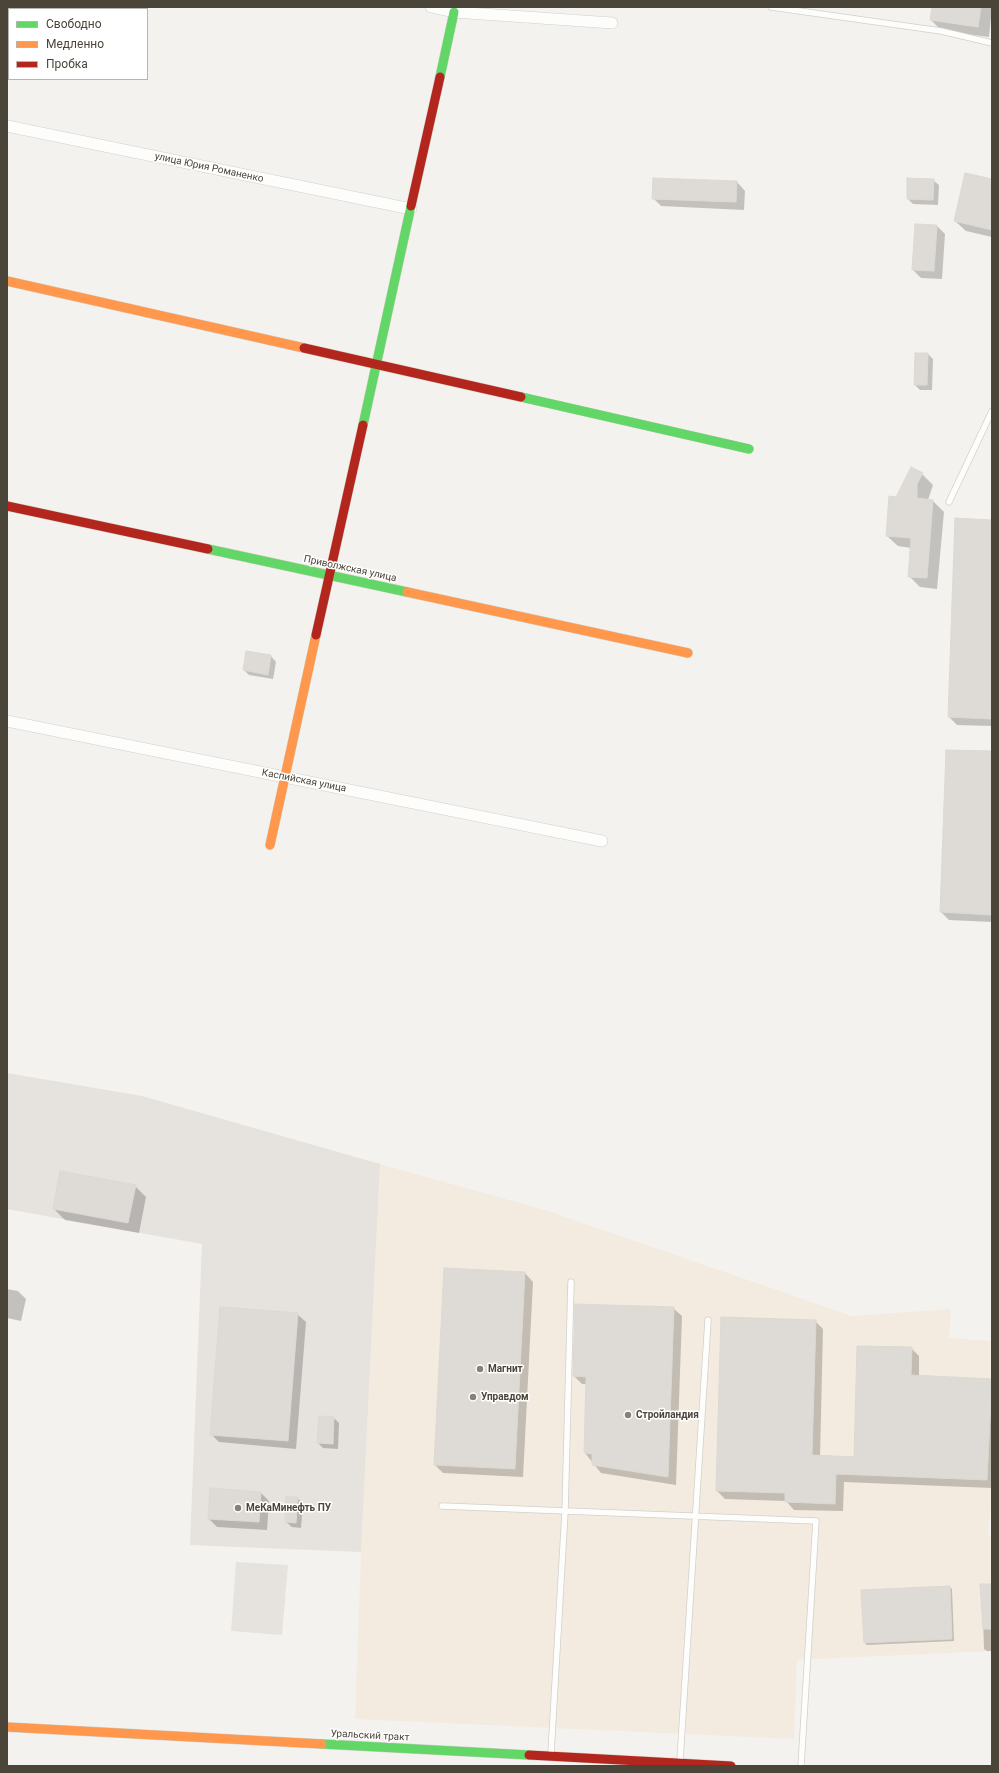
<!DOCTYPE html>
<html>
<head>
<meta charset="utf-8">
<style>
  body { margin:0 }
  #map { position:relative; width:999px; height:1773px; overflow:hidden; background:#f4f2ee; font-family:Roboto,sans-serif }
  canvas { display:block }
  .frame { position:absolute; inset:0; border:8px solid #4b4439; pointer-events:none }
  .legend { position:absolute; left:8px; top:8px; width:140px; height:72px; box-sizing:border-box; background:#fff; border:1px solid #b7b4b0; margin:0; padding:5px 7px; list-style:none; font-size:12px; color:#4b4439 }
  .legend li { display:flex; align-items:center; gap:8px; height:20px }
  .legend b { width:20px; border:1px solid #b7b4b0 }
</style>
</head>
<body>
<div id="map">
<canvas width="999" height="1773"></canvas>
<div class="frame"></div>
<ul class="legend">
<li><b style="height:5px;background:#63d668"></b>Свободно</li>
<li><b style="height:5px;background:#ff974d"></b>Медленно</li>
<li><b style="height:5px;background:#b3261e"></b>Пробка</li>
</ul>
</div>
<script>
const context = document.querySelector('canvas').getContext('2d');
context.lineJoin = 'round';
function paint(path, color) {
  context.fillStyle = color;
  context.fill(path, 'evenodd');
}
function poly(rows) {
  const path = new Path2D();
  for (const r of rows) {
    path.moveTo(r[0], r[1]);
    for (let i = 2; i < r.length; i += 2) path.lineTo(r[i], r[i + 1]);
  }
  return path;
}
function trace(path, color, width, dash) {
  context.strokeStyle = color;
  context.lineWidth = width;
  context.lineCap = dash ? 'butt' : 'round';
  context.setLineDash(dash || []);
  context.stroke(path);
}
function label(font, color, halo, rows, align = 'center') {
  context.font = font + ' Roboto,sans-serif';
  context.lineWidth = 3;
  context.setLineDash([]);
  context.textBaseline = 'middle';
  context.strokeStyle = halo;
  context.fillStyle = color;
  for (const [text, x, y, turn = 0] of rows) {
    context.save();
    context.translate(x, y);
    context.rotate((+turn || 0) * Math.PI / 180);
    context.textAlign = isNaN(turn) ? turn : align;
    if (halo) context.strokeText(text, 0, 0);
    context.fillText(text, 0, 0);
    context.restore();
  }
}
const commercial = poly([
  [380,1164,545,1210,852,1316,951,1309,949,1338,992,1341,992,1492,988,1536,992,1536,992,1651,797,1660,794,1739,355,1719,361,1552]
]);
const industrial = poly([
  [7,1073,142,1096,380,1164,361,1552,190,1545,202,1244,7,1209]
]);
const parking = poly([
  [236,1562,288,1565,282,1635,231,1631]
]);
const shadow = poly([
  [933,7,992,7,989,37,942,31,931,20],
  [933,180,939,185,938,205,913,204,908,199],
  [992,180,992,237,966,231,955,221],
  [737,182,745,191,744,210,661,206,653,198],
  [937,226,945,234,942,279,921,278,913,270],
  [928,354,933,359,932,390,920,390,915,385],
  [991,447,992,447,992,489],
  [922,474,933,485,928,500,933,501,944,512,937,589,920,587,909,576,911,548,898,546,887,536,897,498],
  [992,521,992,726,957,725,949,717],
  [271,656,276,662,273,679,249,675,244,670],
  [947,751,992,752,992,922,949,920,941,912],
  [135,1186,146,1197,139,1233,65,1220,54,1209],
  [525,1273,533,1282,523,1477,443,1473,435,1465],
  [7,1289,18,1291,26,1299,21,1321,7,1318],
  [673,1308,682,1316,676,1485,601,1473,585,1453,587,1384,582,1384,574,1376],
  [297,1314,306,1322,296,1449,219,1442,211,1434],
  [815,1321,823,1329,820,1457,855,1458,911,1348,919,1356,919,1377,992,1380,992,1488,844,1482,843,1511,794,1510,786,1501,725,1499,717,1491],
  [320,1417,334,1418,339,1423,338,1449,323,1448,318,1443],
  [261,1493,269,1501,267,1530,217,1527,209,1519],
  [297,1498,303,1503,301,1528,292,1527,286,1522],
  [982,1585,992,1585,992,1651,987,1651,984,1649],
  [949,1587,952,1589,954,1641,867,1645,865,1643]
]);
const building = poly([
  [932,7,981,7,978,27,930,20,932,7],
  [965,173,992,179,992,230,954,221,965,173],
  [653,178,737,181,736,202,652,199,653,178],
  [907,178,934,179,933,200,907,199,907,178],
  [915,224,937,225,934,271,912,270,915,224],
  [915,353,928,353,927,385,914,385,915,353],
  [911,467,923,473,917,484,917,498,933,500,927,578,908,577,911,538,886,536,889,496,896,497,911,467],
  [955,518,992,520,992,719,948,717,955,518],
  [246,651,271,655,268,675,243,670,246,651],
  [946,750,992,751,992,915,940,912,946,750],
  [60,1171,136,1185,128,1223,53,1209,60,1171],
  [444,1268,525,1272,515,1469,434,1465,444,1268],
  [575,1304,674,1307,668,1477,592,1465,592,1454,584,1453,586,1377,573,1376,575,1304],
  [220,1307,298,1313,288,1441,210,1435,220,1307],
  [721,1317,816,1320,812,1455,854,1457,857,1346,912,1347,911,1375,992,1379,987,1480,836,1474,835,1504,785,1502,785,1493,716,1491,721,1317],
  [319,1416,334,1417,333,1444,317,1443,319,1416],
  [210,1488,261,1492,259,1522,208,1519,210,1488],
  [286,1497,298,1497,296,1523,285,1522,286,1497],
  [980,1584,992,1584,992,1629,983,1629,980,1584],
  [950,1586,952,1639,864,1643,861,1590,950,1586]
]);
const lane = poly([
  [771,7,941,31,992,43],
  [949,502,992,411],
  [442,1506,816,1521,801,1766],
  [551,1753,565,1512,571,1282],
  [680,1760,708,1320]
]);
const street = poly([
  [431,7,454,12,612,23],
  [7,126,411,209],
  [7,721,602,841]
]);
const fast = poly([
  [440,77,454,12],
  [521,397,749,449],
  [363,425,411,206],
  [208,549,407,592],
  [322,1744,529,1755]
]);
const slow = poly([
  [7,281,304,348],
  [407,592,688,653],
  [270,845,316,635],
  [7,1727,322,1744]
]);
const jam = poly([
  [411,206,440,77],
  [304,348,521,397],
  [7,506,208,549],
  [316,635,363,425],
  [529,1755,731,1766]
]);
const markers = [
  [480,1369,4,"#868178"],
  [473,1397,4,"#868178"],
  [628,1415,4,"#868178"],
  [238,1508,4,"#868178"]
];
const streetNames = [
  ["улица Юрия Романенко",209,168,12],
  ["Приволжская улица",350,569,12],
  ["Каспийская улица",304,781,11],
  ["Уральский тракт",370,1736,3]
];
const poiNames = [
  ["Магнит",488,1369],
  ["Управдом",481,1397],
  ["Стройландия",636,1415],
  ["МеКаМинефть ПУ",246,1508]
];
paint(commercial, '#f3ebdf');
paint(industrial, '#e6e2de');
paint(parking, '#e6e3df');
paint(shadow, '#0003');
paint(building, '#dedbd6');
trace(building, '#dcd9d4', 1);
trace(lane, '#d2d0cb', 7);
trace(street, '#d2d0cb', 12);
trace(fast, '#d3cfc5', 10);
trace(slow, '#d3cfc5', 10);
trace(jam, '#d3cfc5', 10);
trace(lane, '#fdfdfc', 5.5);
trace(street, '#fdfdfc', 11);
trace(fast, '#63d668', 9);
trace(slow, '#ff974d', 9);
trace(jam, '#b3261e', 9);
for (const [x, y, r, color] of markers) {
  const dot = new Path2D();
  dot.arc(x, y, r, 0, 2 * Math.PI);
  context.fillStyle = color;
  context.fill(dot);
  trace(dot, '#fff', 1.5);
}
label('10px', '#4b4439', '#fff', streetNames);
label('bold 10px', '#4b4439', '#fff', poiNames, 'left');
</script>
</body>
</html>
